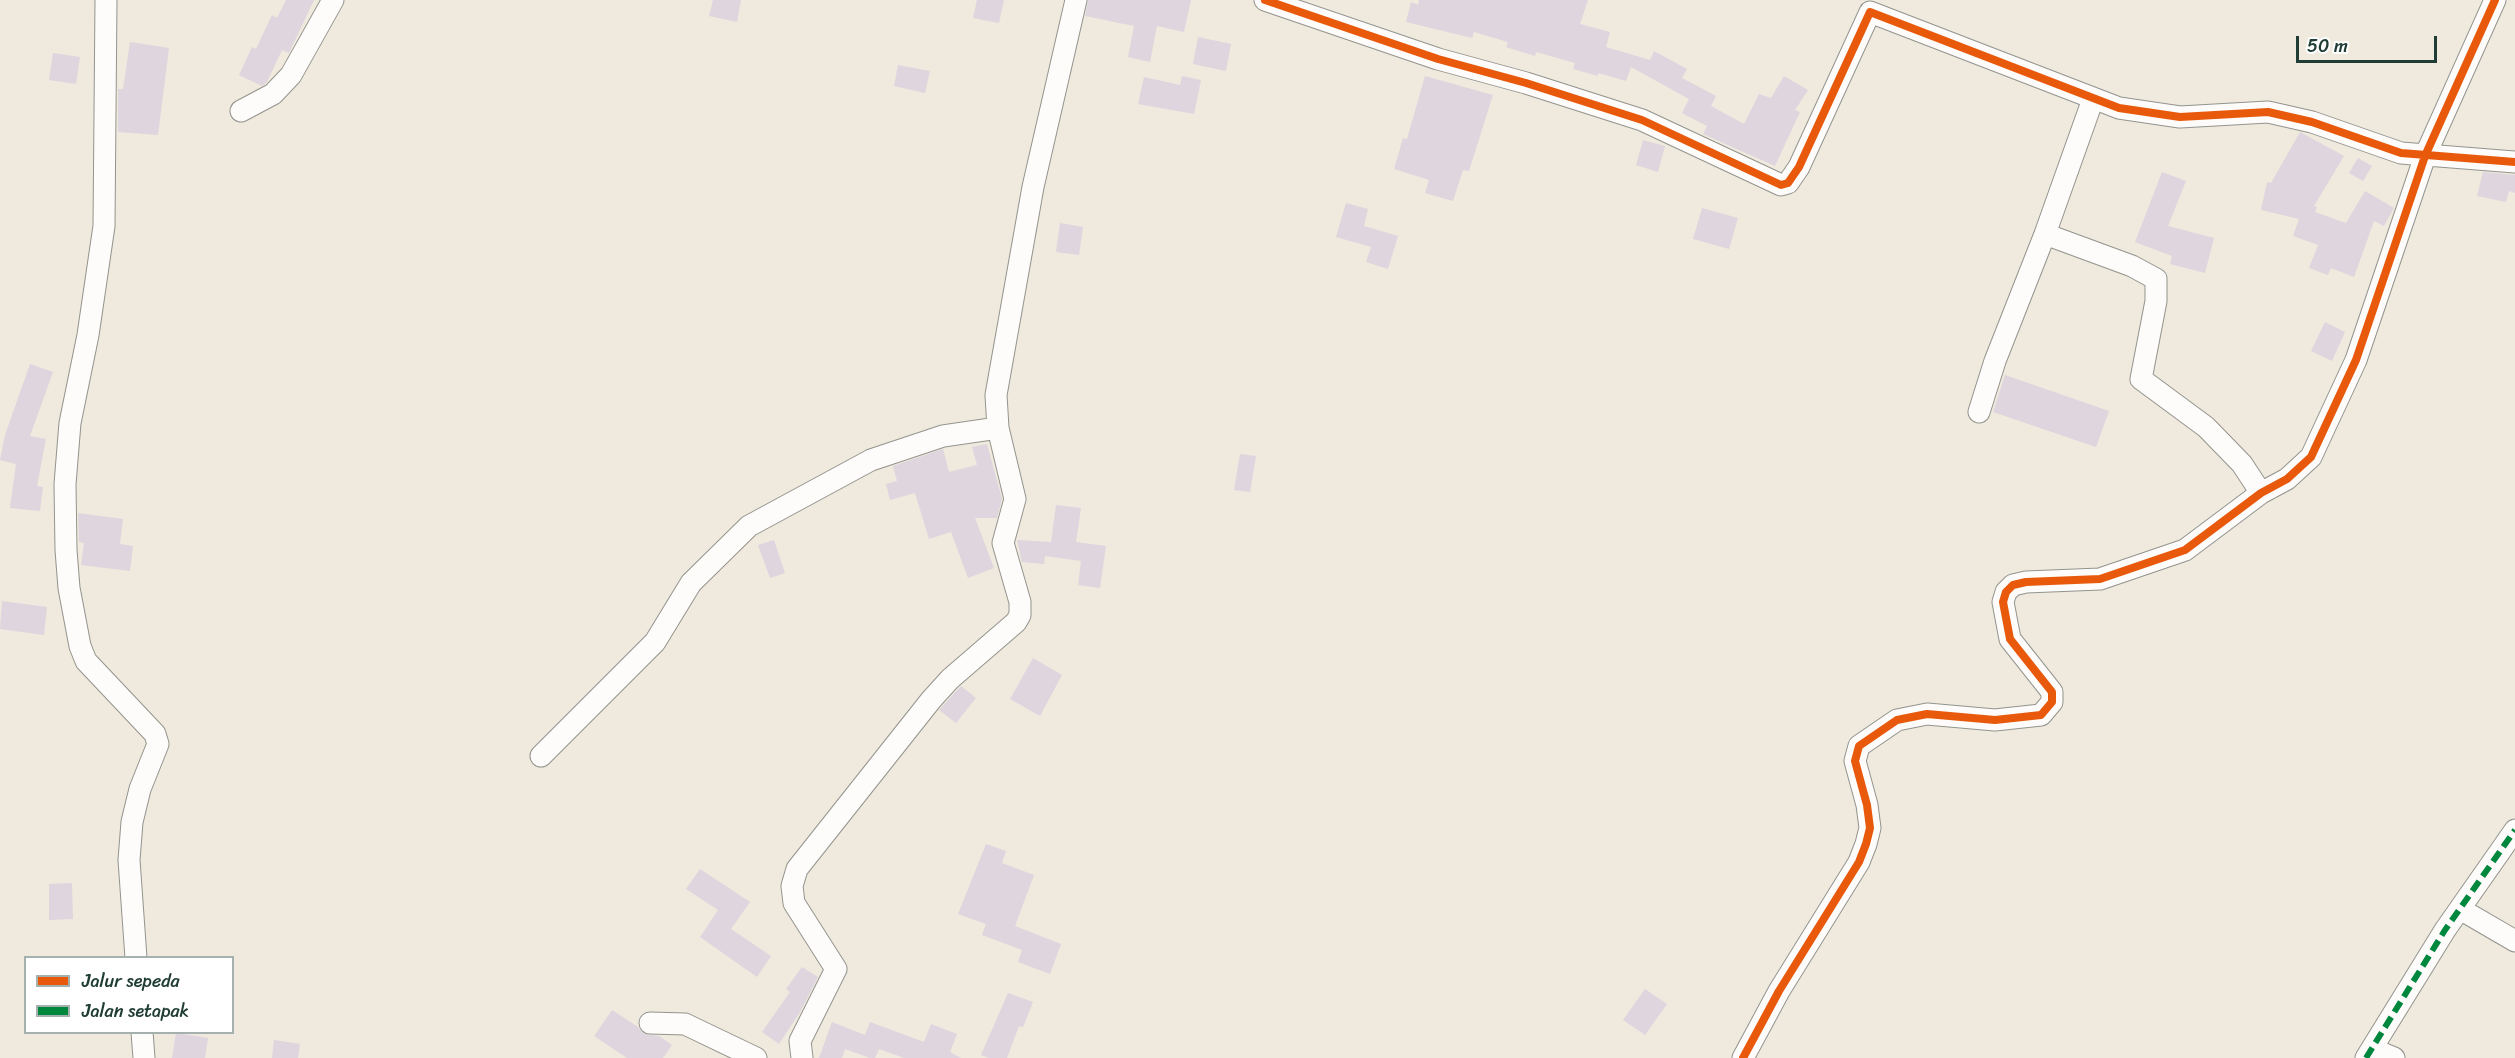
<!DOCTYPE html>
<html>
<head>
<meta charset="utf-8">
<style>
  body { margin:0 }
  #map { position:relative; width:2515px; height:1058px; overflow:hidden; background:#efe9de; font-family:Sriracha,sans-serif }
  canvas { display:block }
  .legend { position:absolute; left:24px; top:956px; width:210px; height:78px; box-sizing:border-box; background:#fff; border:2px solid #a5b1ae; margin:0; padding:8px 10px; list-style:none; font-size:18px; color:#1f3d34 }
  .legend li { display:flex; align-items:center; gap:12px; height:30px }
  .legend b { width:30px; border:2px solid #a5b1ae }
  .scale { position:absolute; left:2296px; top:36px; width:141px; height:27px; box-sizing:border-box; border:3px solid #1f3d34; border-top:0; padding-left:8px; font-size:18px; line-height:21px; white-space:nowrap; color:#1f3d34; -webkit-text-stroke:4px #fff; paint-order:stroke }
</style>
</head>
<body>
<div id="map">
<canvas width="2515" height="1058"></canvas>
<ul class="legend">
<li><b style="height:8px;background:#e8590c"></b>Jalur sepeda</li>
<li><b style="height:8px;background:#00873e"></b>Jalan setapak</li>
</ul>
<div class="scale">50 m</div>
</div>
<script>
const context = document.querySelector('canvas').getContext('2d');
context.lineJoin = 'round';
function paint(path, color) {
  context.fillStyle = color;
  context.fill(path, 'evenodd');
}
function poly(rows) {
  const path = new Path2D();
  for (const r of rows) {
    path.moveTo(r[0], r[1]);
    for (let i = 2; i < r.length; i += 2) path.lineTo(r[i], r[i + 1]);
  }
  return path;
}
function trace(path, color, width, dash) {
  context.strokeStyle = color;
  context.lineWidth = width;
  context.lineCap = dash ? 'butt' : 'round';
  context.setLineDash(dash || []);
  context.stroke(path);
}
const building = poly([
  [286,0,314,0,289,53,282,50,267,82,262,86,239,75,252,47,256,49,272,15,277,18],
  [713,0,741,0,737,22,709,16],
  [977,0,1004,0,999,23,973,18],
  [1088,0,1191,0,1184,32,1157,26,1150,62,1128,57,1134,26,1085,16],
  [1419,0,1588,0,1580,24,1610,32,1606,47,1650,60,1654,51,1687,69,1682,78,1716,96,1711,106,1744,124,1759,94,1771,98,1784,76,1808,90,1795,110,1800,112,1775,166,1703,134,1707,126,1682,113,1689,99,1631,67,1626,81,1598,73,1598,76,1573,69,1575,63,1536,52,1535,56,1506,47,1508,42,1474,32,1472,38,1406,22,1411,2,1418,5],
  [1198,37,1231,44,1226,71,1193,64],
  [130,42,169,48,158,135,118,132,118,89,123,89],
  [53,53,80,57,76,84,49,80],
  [898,65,930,71,925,93,894,86],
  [1182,76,1201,80,1194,114,1138,104,1144,77,1180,85],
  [1425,76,1493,95,1469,171,1463,170,1453,201,1425,193,1429,180,1394,169,1403,138,1407,139],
  [2300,132,2344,156,2314,206,2317,207,2315,212,2346,223,2365,191,2394,208,2384,226,2374,221,2354,277,2331,268,2328,275,2309,268,2318,245,2293,236,2299,219,2261,210,2267,182,2271,183],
  [1643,140,1665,146,1658,172,1636,165],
  [2358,158,2372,166,2363,181,2349,173],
  [2162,172,2186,181,2168,226,2214,238,2205,273,2170,264,2172,256,2135,242],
  [2483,172,2515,175,2515,193,2509,191,2506,202,2477,196],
  [1346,203,1368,209,1364,226,1398,236,1388,269,1366,262,1371,247,1336,237],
  [1702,208,1738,218,1729,249,1693,239],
  [1060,223,1083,227,1079,255,1056,252],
  [2325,322,2345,332,2332,361,2311,351],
  [30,364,53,372,30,436,46,439,37,486,43,487,40,511,10,508,16,464,0,460,5,435],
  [2005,375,2109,411,2096,447,1993,412],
  [987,444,1002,499,997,518,975,518,994,568,968,578,951,532,929,539,915,493,890,500,886,484,897,481,893,466,943,449,949,472,977,465,972,447],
  [1240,454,1256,456,1250,492,1234,490],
  [1056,505,1081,508,1076,542,1106,546,1100,588,1078,585,1081,561,1045,556,1044,564,1022,562,1017,540,1051,542],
  [78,513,123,519,120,544,133,546,130,571,81,565,84,543,79,542],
  [774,540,785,573,770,578,758,545],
  [2,601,47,607,44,635,0,629],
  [1033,658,1062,675,1040,716,1010,699],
  [961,686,976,698,956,723,939,710],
  [986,844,1006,851,1002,863,1034,875,1015,926,1061,944,1050,974,1018,962,1022,950,982,935,986,924,958,914],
  [700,869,750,902,731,929,771,956,757,977,700,937,718,910,686,889],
  [72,883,73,919,49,920,49,884],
  [802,967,818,977,800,1012,779,1044,762,1032,790,992,786,989],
  [1645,989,1667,1004,1645,1035,1623,1020],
  [1008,993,1033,1002,1023,1027,1019,1026,1007,1058,989,1058,981,1055],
  [612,1010,638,1027,644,1034,659,1036,672,1045,663,1058,627,1058,594,1036],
  [832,1022,865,1035,870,1022,924,1042,931,1024,957,1034,950,1052,961,1058,904,1058,879,1049,875,1058,870,1058,845,1049,842,1058,819,1058],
  [176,1033,208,1038,205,1058,172,1058],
  [274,1040,300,1044,298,1058,272,1058]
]);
const minor = poly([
  [106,0,104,226,88,335,70,423,65,484,66,550,69,588,80,646,86,661,155,734,158,744,140,789,132,822,129,860,136,958],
  [1265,0,1438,59,1526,83,1642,120,1781,185,1788,183,1799,167,1870,12,2119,108,2180,117,2268,112,2312,122,2401,153,2515,162],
  [241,111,273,94,291,75,333,0],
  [2045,234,2132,266,2156,279,2156,301,2141,379,2206,427,2242,464,2261,493],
  [1979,412,1995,361,2045,234,2093,99],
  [541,756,655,642,691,583,749,526,871,460,943,436,998,428],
  [2460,909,2515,941],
  [650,1023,685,1024,756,1058],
  [142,1032,144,1058],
  [2372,1049,2394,1058],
  [802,1058,800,1041,836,969,794,903,792,886,797,869,931,700,950,679,1016,622,1020,615,1020,602,1003,543,1015,499,998,428,996,395,1033,187,1076,0],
  [1743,1058,1779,991,1859,862,1866,844,1870,828,1867,805,1855,761,1859,746,1897,720,1927,714,1995,720,2041,715,2052,702,2052,692,2010,639,2003,602,2006,592,2013,585,2026,582,2100,579,2185,550,2261,493,2287,479,2311,457,2356,360,2425,156,2495,0],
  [2366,1058,2445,930,2515,830]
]);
const quiet = poly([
  [2366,1058,2445,930,2515,830]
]);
const cycleway = poly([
  [1265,0,1438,59,1526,83,1642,120,1781,185,1788,183,1799,167,1870,12,2119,108,2180,117,2268,112,2312,122,2401,153,2515,162],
  [1743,1058,1779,991,1859,862,1866,844,1870,828,1867,805,1855,761,1859,746,1897,720,1927,714,1995,720,2041,715,2052,702,2052,692,2010,639,2003,602,2006,592,2013,585,2026,582,2100,579,2185,550,2261,493,2287,479,2311,457,2356,360,2425,156,2495,0]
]);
paint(building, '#ded5de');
trace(minor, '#93948d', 23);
trace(minor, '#fdfcfa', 21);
trace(quiet, '#00873e', 6, [12, 6]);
trace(cycleway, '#e8590c', 8);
</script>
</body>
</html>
